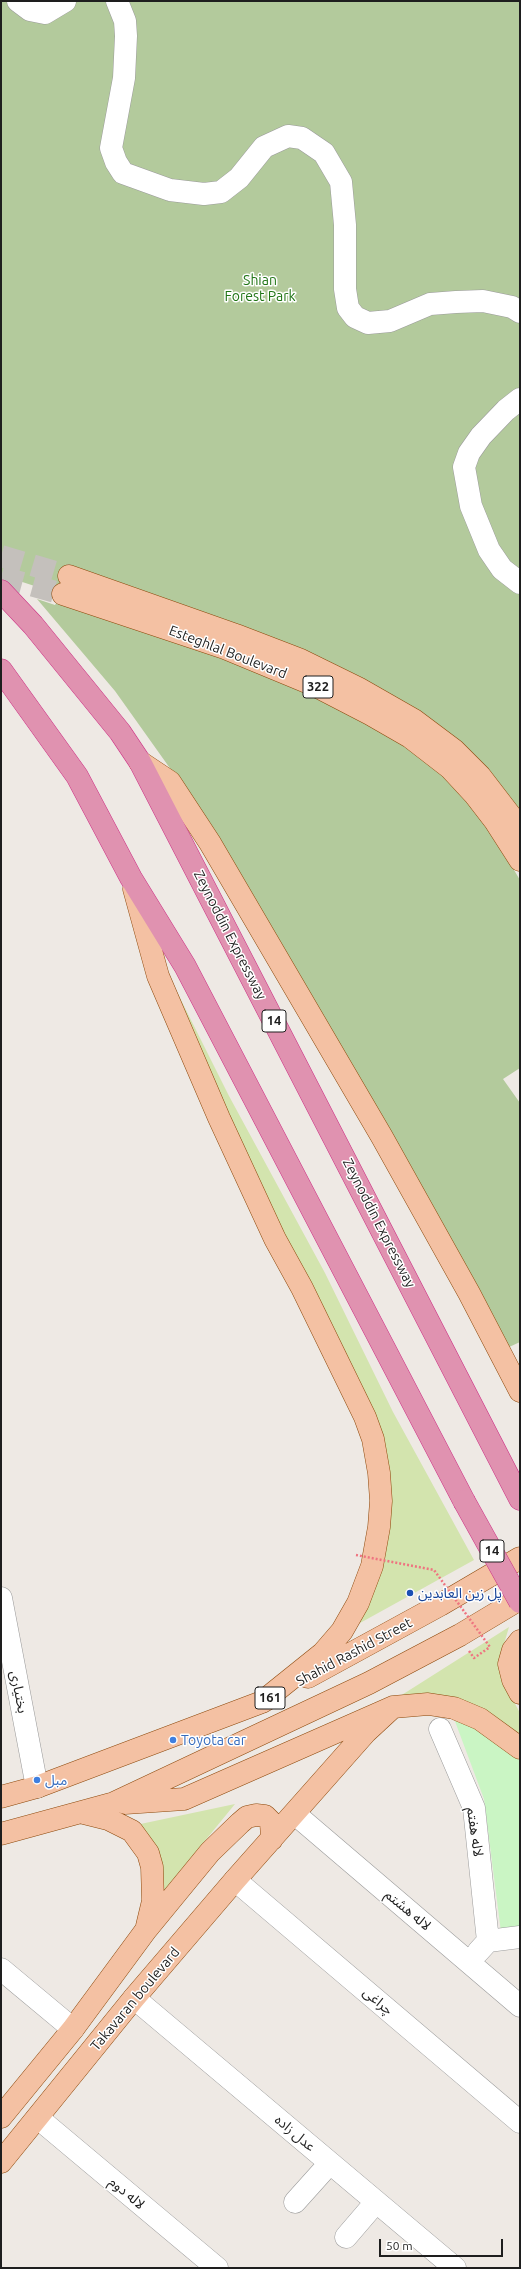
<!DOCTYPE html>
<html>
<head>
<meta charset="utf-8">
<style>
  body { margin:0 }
  #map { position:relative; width:521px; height:2269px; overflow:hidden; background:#eee9e4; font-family:Ubuntu,sans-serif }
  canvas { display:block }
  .frame { position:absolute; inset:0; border:2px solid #1e1e1e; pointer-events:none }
  .scale { position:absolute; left:379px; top:2239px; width:124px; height:18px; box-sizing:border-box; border:2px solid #1e1e1e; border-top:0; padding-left:5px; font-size:12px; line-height:14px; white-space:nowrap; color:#1e1e1e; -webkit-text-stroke:3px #fff; paint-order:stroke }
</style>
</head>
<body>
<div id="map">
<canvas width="521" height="2269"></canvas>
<div class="frame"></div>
<div class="scale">50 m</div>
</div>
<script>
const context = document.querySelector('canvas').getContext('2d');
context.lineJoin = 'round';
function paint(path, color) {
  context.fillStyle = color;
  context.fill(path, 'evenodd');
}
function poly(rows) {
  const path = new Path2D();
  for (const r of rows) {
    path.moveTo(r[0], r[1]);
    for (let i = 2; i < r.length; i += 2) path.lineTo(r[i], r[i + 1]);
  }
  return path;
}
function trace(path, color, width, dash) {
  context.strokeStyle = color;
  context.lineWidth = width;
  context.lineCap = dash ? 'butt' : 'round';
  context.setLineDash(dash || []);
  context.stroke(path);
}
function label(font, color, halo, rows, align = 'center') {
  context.font = font + ' Ubuntu,"Noto Sans Arabic",sans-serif';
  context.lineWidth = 3;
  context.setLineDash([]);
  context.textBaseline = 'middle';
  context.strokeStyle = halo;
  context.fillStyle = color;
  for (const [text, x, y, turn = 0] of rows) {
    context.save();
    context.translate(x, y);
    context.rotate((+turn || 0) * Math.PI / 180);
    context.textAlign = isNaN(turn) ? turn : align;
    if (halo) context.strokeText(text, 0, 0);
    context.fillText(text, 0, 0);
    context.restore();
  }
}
const grass = poly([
  [166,970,229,1096,325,1273,393,1412,474,1560,351,1628,386,1478,247,1166],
  [509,1627,501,1654,507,1689,520,1713,520,1738,397,1698],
  [235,1804,159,1897,131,1826]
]);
const forest = poly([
  [1,1,520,1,520,855,497,819,464,787,425,754,377,724,324,695,285,679,391,734,429,762,460,791,472,806,496,840,520,880,520,1068,503,1079,520,1103,520,1342,507,1348,466,1269,369,1099,242,882,189,795,115,691,37,599,55,605,58,600,154,631,61,599,62,595,1,575]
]);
const park = poly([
  [453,1716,495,1737,520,1761,520,1928,501,1932,484,1799]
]);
const majorTunnel = poly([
  [1,556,69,576],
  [1,577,63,594]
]);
const path = poly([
  [469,1651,474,1658,490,1647]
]);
const minor = poly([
  [18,1,30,10,45,13,65,1],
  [117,1,125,21,126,36,124,78,111,148,116,162,123,173,170,190,204,194,221,192,239,178,264,147,288,136,302,138,324,153,341,182,345,225,345,289,348,308,355,317,368,323,390,321,430,304,456,302,483,301,512,307,520,312],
  [520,399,506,410,481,436,469,453,464,467,471,506,489,550,502,569,520,583],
  [1,1598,37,1787],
  [440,1729,474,1808,488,1941],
  [295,1814,520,2006],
  [235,1880,520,2122],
  [478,1952,488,1941,520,1937],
  [1,1969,73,2029],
  [134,1998,455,2268],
  [38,2118,217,2268],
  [295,2202,330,2163],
  [346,2237,376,2202]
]);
const major = poly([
  [69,576,236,635,301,660,358,688,414,720,454,750,480,776,520,828],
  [63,594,225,648,312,684,370,714,410,737,450,768,475,795,495,821,520,860],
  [140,762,170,782,210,843,382,1137,469,1293,520,1391],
  [134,889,158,976,219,1118,275,1239,302,1288,365,1417,373,1439,379,1473,381,1501,379,1527,372,1566,358,1603,342,1631,323,1653,262,1702],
  [520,1641,513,1650,509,1664,513,1680,520,1693],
  [308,1677,440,1605,520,1558],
  [1,1797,37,1787,262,1702,274,1695],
  [125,1803,184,1799,393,1707,428,1704,454,1708,480,1719,520,1748],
  [84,1813,108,1819,132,1831,148,1853,152,1867,153,1901,147,1926],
  [1,1834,114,1803,369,1683,460,1635,520,1599],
  [1,2117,73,2029,146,1930,210,1852,240,1823,247,1817,256,1815,265,1816,271,1822,272,1839],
  [1,2162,134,1998,235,1880,366,1732,393,1707]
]);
const highway = poly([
  [1,591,33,625,120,732,140,762,520,1499],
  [1,670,77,776,131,878,185,966,464,1501]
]);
const pathBridge = poly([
  [356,1555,434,1570,490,1647]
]);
const highwayBridge = poly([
  [464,1501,520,1602]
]);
const markers = [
  [410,1593,4,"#1a4fb4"],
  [173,1740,4,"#3f7fe0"],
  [37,1780,4,"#3f7fe0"]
];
const shields = [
  [318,687,30],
  [274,1021,24],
  [492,1551,24],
  [270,1698,30]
];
const shieldNames = [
  ["322",318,687],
  ["14",274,1021],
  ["14",492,1551],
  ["161",270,1698]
];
const parkNames = [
  ["Shian",260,280],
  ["Forest Park",260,296]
];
const streetNames = [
  ["Esteghlal Boulevard",228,652,21],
  ["Zeynoddin Expressway",230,935,63],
  ["Zeynoddin Expressway",379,1223,63],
  ["Shahid Rashid Street",354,1652,-28],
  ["بختیاری",19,1692,79],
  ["لاله هفتم",475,1832,82],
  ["لاله هشتم",408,1910,40],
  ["Takavaran boulevard",135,1999,-50],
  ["چراغی",378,2001,40],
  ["عدل زاده",295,2133,40],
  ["لاله دوم",127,2193,40]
];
const transitNames = [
  ["پل زین العابدین",418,1593]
];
const shopNames = [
  ["Toyota car",181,1740],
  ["مبل",45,1780]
];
paint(grass, '#d3e4ae');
paint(forest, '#b3ca9c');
paint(park, '#caf5c4');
trace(majorTunnel, '#c4c0bc', 22, [22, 11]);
trace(minor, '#9b9b9b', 23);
trace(major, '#8c480b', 23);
trace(highway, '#cc3185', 23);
trace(path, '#ef7480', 2.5, [2, 2]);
trace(minor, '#fff', 22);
trace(major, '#f4c1a3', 22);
trace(highway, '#e092b0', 22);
trace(highwayBridge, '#cc3185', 23, []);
trace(pathBridge, '#ef7480', 2.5, [2, 2]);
trace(highwayBridge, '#e092b0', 22);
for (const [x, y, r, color] of markers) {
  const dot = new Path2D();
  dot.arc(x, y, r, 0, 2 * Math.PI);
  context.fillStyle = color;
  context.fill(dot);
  trace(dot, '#fff', 1.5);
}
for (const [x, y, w] of shields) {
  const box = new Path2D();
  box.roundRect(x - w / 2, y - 11, w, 22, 3);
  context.fillStyle = '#fff';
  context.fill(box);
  trace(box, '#1e1e1e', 1);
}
label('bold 13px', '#1e1e1e', null, shieldNames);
label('14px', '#1f7414', '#fff', parkNames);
label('14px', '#1e1e1e', '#fff', streetNames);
label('14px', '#164399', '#fff', transitNames, 'left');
label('14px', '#366cbe', '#fff', shopNames, 'left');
</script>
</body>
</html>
